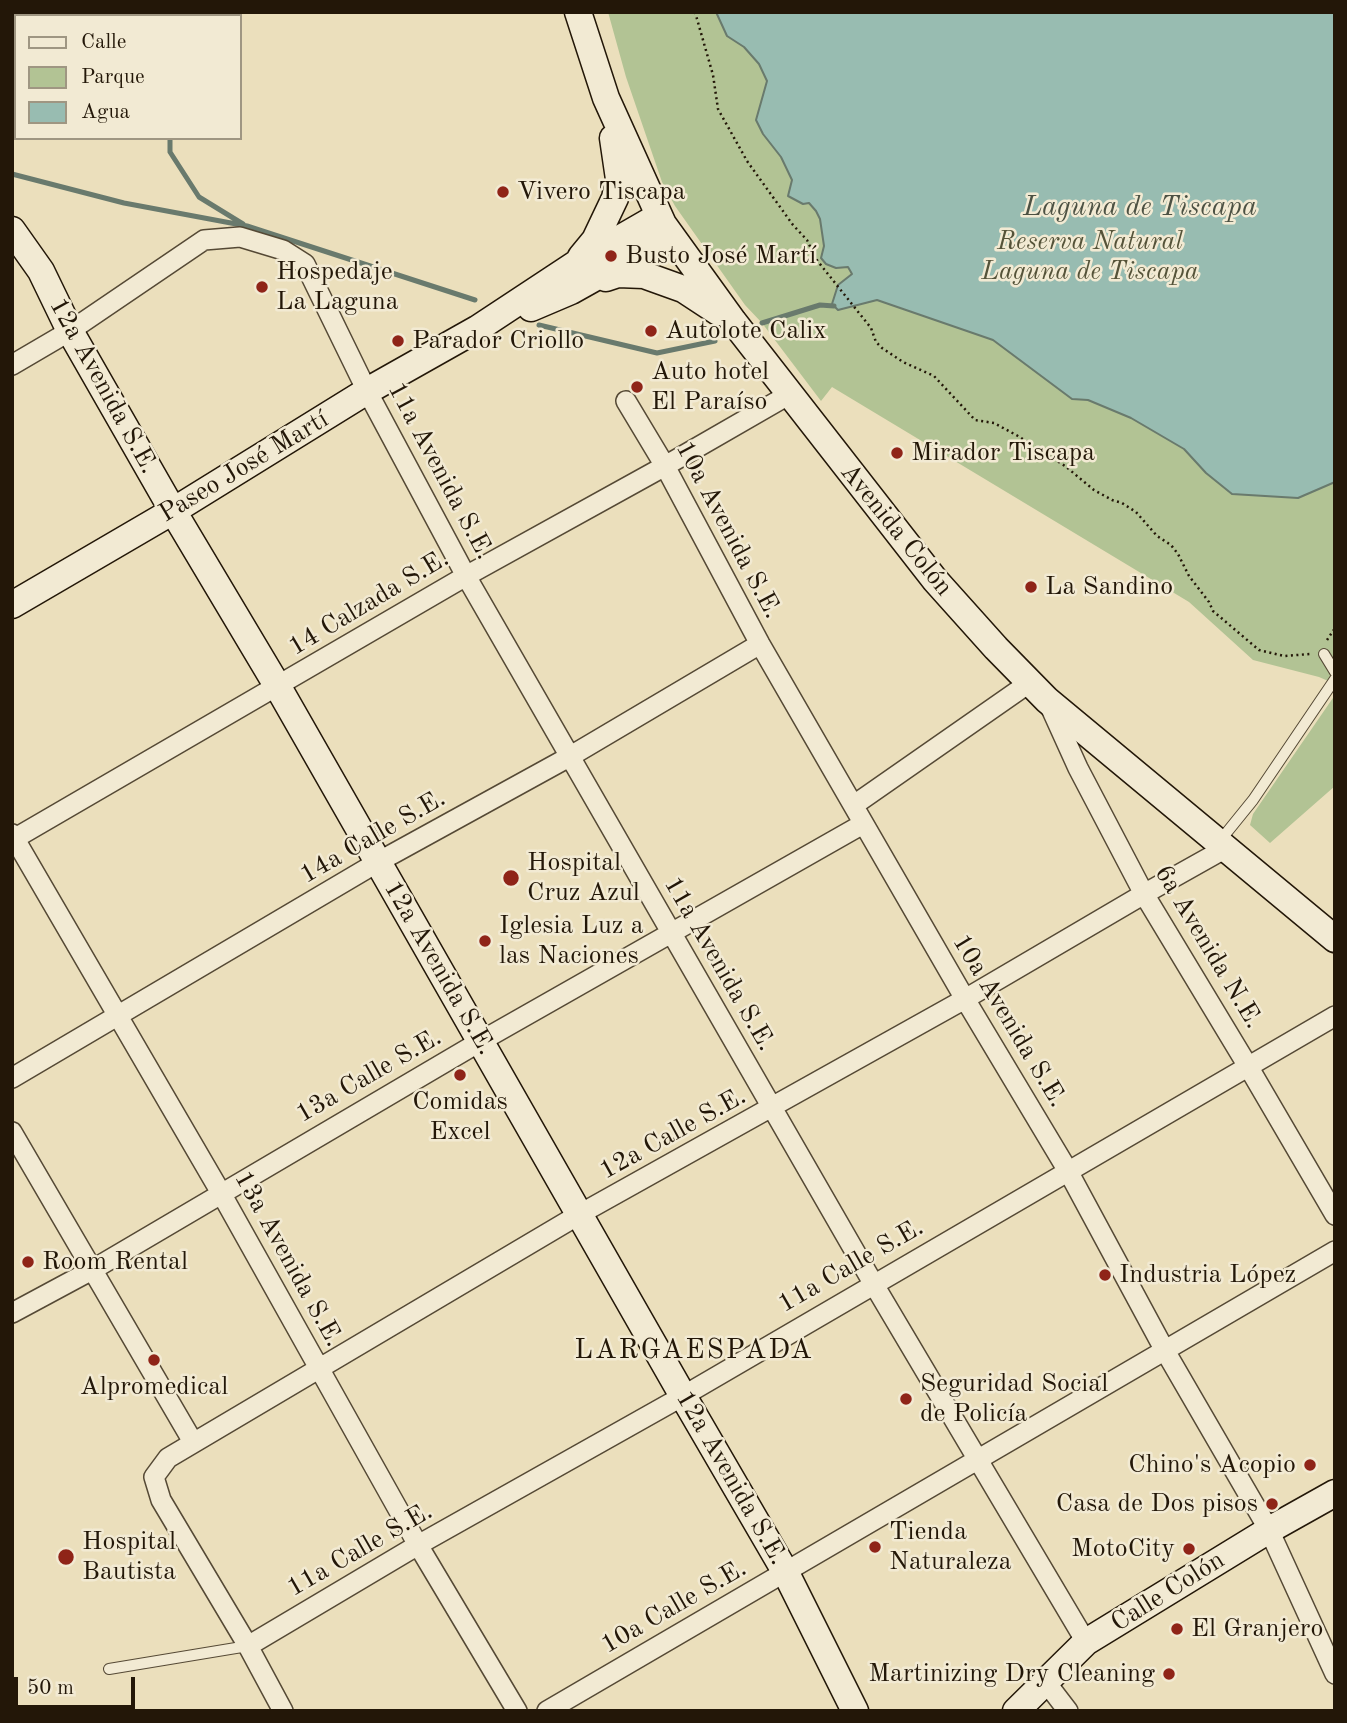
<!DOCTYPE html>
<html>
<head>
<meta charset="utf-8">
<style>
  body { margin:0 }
  #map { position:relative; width:1347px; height:1723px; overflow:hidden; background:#ebdfbc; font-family:"Old Standard TT",serif }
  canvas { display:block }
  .frame { position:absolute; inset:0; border:14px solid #231708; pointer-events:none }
  .legend { position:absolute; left:14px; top:14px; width:228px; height:126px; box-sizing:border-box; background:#f2ead3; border:2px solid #9f9682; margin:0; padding:9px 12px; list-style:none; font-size:21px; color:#231708 }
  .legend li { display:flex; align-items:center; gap:14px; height:35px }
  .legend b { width:35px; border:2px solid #9f9682 }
  .scale { position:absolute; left:14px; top:1677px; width:121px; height:32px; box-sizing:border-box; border:4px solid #231708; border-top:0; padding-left:9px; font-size:21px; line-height:24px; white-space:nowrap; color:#231708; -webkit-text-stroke:5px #f2ead3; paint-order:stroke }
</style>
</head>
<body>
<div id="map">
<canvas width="1347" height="1723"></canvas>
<div class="frame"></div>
<ul class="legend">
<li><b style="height:9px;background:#f2ead3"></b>Calle</li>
<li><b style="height:19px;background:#b2c394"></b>Parque</li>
<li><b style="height:19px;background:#98bcb1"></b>Agua</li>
</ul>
<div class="scale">50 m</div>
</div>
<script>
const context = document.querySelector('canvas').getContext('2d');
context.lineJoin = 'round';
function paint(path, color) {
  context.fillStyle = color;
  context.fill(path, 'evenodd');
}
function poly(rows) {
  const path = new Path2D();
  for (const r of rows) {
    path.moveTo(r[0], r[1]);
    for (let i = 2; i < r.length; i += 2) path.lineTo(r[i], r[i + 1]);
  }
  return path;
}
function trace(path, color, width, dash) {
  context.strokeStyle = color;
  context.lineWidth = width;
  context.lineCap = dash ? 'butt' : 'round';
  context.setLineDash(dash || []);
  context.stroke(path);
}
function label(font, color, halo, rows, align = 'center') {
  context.font = font + ' "Old Standard TT",serif';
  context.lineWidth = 5;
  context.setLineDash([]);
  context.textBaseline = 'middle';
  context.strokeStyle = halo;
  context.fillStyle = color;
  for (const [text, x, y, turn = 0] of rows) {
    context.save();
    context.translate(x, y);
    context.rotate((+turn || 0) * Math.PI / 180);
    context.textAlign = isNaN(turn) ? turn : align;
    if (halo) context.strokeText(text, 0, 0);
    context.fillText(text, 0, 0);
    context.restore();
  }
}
const green = poly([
  [608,12,1335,12,1335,684,1319,677,1253,660,1189,602,832,387,821,401,762,323,745,305,675,206,662,182,626,77],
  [1335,695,1335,786,1270,843,1250,825,1253,814]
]);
const water = poly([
  [716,12,1335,12,1335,482,1298,498,1232,494,1206,473,1184,449,1131,418,1088,400,1072,399,993,340,877,300,838,310,832,304,838,285,852,274,848,267,836,268,826,264,821,258,824,246,820,219,816,211,809,203,803,204,788,196,792,180,781,157,763,134,756,120,767,81,759,64,744,47,727,36,716,12]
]);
const stream = poly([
  [178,16,178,12],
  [170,138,170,152,199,197,243,224],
  [12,174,124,203,247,226,475,300],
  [762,323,820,305,834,306],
  [539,325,657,353,715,341]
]);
const path = poly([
  [695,12,713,75,718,109,747,161,793,225,807,240,816,259,871,328,876,342,882,348,903,362,934,376,975,420,994,423,1018,436,1065,466,1094,490,1112,500,1122,503,1136,512,1157,536,1171,545,1178,554,1189,576,1209,602,1213,611,1259,650,1284,656,1310,654],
  [1327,640,1335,628]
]);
const lane = poly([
  [39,16,43,12],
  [12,39,16,36],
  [1324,654,1335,672],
  [1219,842,1253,800,1335,679],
  [109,1669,248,1646]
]);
const street = poly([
  [12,365,70,331,204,240,240,237,283,250,305,264,367,391,466,576,873,1283,1086,1642],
  [626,401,665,466,760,644,965,999,1068,1171,1164,1349,1269,1530,1335,1674],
  [1049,704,1078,768,1144,894,1252,1073,1335,1215],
  [854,805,1029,683],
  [12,834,221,1193,418,1545,517,1711],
  [12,840,466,576,665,466,790,394],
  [12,1078,378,862,569,757,760,644],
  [12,1132,193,1442],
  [12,1313,92,1270,481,1041,863,824],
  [248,1646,418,1545,683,1396,1335,1016],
  [1045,1681,1068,1711],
  [283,1711,248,1646,161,1500,154,1477,168,1458,580,1214,965,999,1144,894,1226,848],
  [547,1711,1335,1251]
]);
const secondary = poly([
  [578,12,606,98,663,224,733,321,935,580,996,648,1047,700,1335,939],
  [12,230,41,271,70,331,173,511,278,687,683,1396,786,1573,855,1711],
  [581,257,595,240,615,198,619,179,613,138],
  [606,278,618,274,644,275,683,289,718,312],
  [531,308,571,291,671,235],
  [12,605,173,511,367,391,477,329,574,265,659,216],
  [1016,1711,1086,1642,1269,1530,1335,1493]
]);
const markers = [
  [503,192,7,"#8f2418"],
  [611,256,7,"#8f2418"],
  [262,287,7,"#8f2418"],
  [651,331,7,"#8f2418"],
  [398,341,7,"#8f2418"],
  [637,387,7,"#8f2418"],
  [897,453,7,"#8f2418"],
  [1031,587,7,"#8f2418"],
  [511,878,9,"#8f2418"],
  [485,941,7,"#8f2418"],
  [460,1075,7,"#8f2418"],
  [28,1262,7,"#8f2418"],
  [1105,1275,7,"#8f2418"],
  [154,1360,7,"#8f2418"],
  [906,1399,7,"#8f2418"],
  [1310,1465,7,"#8f2418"],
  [1272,1504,7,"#8f2418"],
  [875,1547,7,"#8f2418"],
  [1189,1549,7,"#8f2418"],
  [66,1557,9,"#8f2418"],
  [1177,1629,7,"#8f2418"],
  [1169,1674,7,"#8f2418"]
];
const poiNames = [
  ["Vivero Tiscapa",517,192],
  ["Busto José Martí",625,256],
  ["Hospedaje",276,272],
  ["La Laguna",276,302],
  ["Autolote Calix",665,331],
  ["Parador Criollo",412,341],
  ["Auto hotel",651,372],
  ["El Paraíso",651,402],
  ["Mirador Tiscapa",911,453],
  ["La Sandino",1045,587],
  ["Hospital",527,863],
  ["Cruz Azul",527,893],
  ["Iglesia Luz a",499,926],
  ["las Naciones",499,956],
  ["Comidas",460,1102,"center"],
  ["Excel",460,1132,"center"],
  ["Room Rental",42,1262],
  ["Industria López",1119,1275],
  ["Seguridad Social",920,1384],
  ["de Policía",920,1414],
  ["Alpromedical",154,1387,"center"],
  ["Chino's Acopio",1296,1465,"right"],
  ["Casa de Dos pisos",1258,1504,"right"],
  ["Tienda",889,1532],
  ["Naturaleza",889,1562],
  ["Hospital",82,1542],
  ["Bautista",82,1572],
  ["MotoCity",1175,1549,"right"],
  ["El Granjero",1191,1629],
  ["Martinizing Dry Cleaning",1155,1674,"right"]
];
const parkNames = [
  ["Reserva Natural",1090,242],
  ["Laguna de Tiscapa",1090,272]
];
const streetNames = [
  ["12a Avenida S.E.",103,386,61],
  ["Paseo José Martí",244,467,-31],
  ["11a Avenida S.E.",440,471,62],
  ["10a Avenida S.E.",728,530,62],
  ["Avenida Colón",896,530,51],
  ["14 Calzada S.E.",369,603,-31],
  ["14a Calle S.E.",373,837,-30],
  ["6a Avenida N.E.",1208,947,59],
  ["11a Avenida S.E.",719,964,60],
  ["12a Avenida S.E.",439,968,60],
  ["10a Avenida S.E.",1009,1021,59],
  ["13a Calle S.E.",369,1076,-30],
  ["12a Calle S.E.",673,1134,-29],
  ["13a Avenida S.E.",288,1259,61],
  ["11a Calle S.E.",851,1266,-30],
  ["12a Avenida S.E.",731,1478,60],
  ["11a Calle S.E.",360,1550,-30],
  ["Calle Colón",1168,1592,-32],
  ["10a Calle S.E.",674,1607,-30]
];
const waterNames = [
  ["Laguna de Tiscapa",1140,208]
];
const neighbourhoodNames = [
  ["LARGAESPADA",694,1351]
];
paint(green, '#b2c394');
paint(water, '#98bcb1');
trace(water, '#697a6d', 2);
trace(stream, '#697a6d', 5);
trace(lane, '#554935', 12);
trace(street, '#554935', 22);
trace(secondary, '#231708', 29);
trace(path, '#231708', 2.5, [2, 3.5]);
trace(lane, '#f2ead3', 10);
trace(street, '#f2ead3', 19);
trace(secondary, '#f2ead3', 26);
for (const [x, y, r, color] of markers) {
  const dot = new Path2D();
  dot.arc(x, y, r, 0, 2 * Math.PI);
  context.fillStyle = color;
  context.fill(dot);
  trace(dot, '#f2ead3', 2.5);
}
label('26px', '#231708', '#f2ead3', poiNames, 'left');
label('italic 26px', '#555339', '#f2ead3', parkNames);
label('26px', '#231708', '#f2ead3', streetNames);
label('italic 28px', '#4c5143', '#f2ead3', waterNames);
context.letterSpacing = '2px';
label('28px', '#231708', '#f2ead3', neighbourhoodNames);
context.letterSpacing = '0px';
</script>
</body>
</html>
